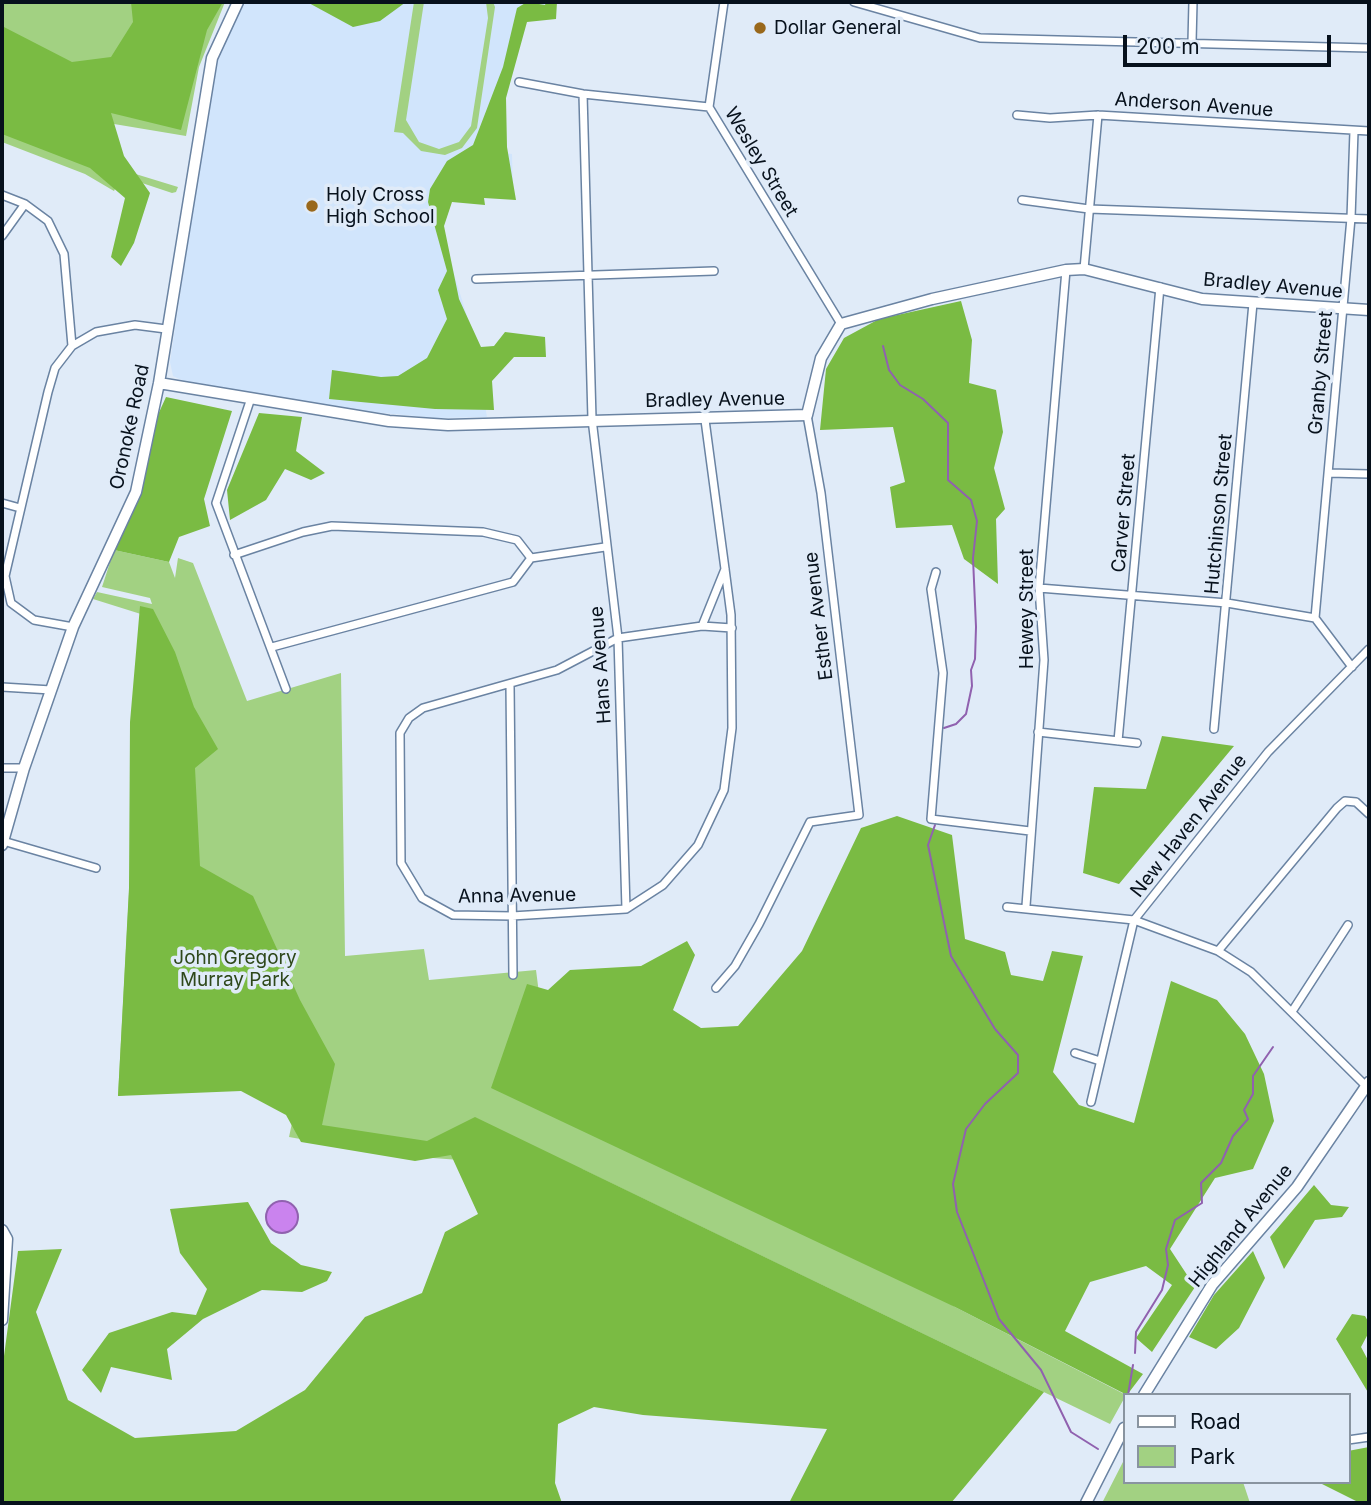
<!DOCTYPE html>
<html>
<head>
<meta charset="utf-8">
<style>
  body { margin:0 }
  #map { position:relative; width:1371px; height:1505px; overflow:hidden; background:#e0ebf8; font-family:Inter,sans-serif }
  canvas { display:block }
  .frame { position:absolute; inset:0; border:4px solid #07111c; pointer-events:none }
  .legend { position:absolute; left:1123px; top:1393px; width:228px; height:91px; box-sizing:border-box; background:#e0ebf8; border:2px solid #8994a0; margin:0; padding:9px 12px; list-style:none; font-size:21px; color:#07111c }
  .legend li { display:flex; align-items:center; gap:14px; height:35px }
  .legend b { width:35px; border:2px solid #8994a0 }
  .scale { position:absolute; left:1123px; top:35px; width:208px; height:32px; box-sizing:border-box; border:4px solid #07111c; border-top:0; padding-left:9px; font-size:21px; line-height:24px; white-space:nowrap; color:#07111c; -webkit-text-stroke:5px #e0ebf8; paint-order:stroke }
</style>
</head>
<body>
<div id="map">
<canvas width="1371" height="1505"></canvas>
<div class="frame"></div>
<ul class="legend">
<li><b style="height:9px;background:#fff"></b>Road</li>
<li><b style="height:19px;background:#a2d182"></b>Park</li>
</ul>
<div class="scale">200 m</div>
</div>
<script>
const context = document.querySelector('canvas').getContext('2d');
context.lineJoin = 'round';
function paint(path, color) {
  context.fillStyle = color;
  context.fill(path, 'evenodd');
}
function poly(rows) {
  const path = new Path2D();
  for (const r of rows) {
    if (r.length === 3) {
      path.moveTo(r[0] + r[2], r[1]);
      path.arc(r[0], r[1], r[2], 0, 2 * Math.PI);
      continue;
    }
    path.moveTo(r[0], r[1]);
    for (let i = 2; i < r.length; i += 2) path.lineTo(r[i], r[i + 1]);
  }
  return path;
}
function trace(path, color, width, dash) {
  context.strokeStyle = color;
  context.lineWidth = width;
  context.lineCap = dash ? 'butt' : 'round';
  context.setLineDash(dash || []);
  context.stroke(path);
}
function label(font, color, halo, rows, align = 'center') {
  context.font = font + ' Inter,sans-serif';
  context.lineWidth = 7;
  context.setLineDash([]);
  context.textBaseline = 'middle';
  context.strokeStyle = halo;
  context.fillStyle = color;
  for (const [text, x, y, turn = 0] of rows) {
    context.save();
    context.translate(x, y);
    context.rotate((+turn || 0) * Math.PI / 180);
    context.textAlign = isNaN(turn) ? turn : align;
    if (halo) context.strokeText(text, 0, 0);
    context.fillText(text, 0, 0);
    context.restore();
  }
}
const built = poly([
  [246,2,555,2,553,16,521,11,502,89,504,153,512,154,513,195,430,197,472,332,487,417,437,418,372,412,190,384,173,376,170,362,214,71,230,28]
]);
const green = poly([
  [2,2,225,2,199,67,186,136,114,124,103,164,178,187,176,192,172,193,121,176,114,191,85,174,2,142],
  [414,2,424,2,406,120,419,142,439,149,459,142,471,126,488,18,486,2,493,2,495,7,477,128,462,148,445,155,421,151,403,133,394,132],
  [114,550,169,562,175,578,178,558,193,563,247,701,341,673,345,956,424,949,429,980,536,970,542,1017,955,1307,1126,1395,1110,1424,582,1169,392,1155,289,1137,303,1072,118,1096,144,615,93,599,97,592,152,604,150,598,102,587],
  [1124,1460,1124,1482,1243,1482,1250,1503,1102,1503]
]);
const forest = poly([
  [131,2,223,2,207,30,181,130,111,113,124,156,150,193,134,243,121,266,111,257,125,198,90,168,2,134,2,26,72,62,111,57,133,22],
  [307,2,406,2,380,21,353,27],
  [527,2,545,5,546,2,557,2,556,19,527,22,506,98,507,147,516,200,484,198,485,205,452,202,444,226,459,299,481,347,494,346,505,332,545,337,546,357,514,357,492,381,494,410,435,409,329,399,332,370,381,377,398,376,427,358,447,319,438,290,447,271,428,202,430,189,447,161,473,145,503,67,517,8],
  [961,301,972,340,969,383,996,390,1003,432,994,468,1005,509,996,519,998,584,964,559,952,525,896,528,890,487,905,482,893,427,820,430,826,369,844,338,879,319],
  [166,397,232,411,204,499,210,526,179,537,169,562,114,550,138,500,156,419],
  [259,413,302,417,296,451,325,473,311,480,285,469,266,500,230,520,227,490],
  [140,606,153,609,175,652,194,707,218,749,195,768,200,866,253,896,300,1000,335,1064,322,1125,427,1141,475,1117,1044,1392,951,1503,789,1503,827,1429,643,1415,594,1407,558,1424,555,1483,562,1503,2,1503,2,1371,18,1251,62,1249,36,1312,68,1400,135,1438,236,1431,305,1390,365,1317,422,1293,445,1232,478,1214,451,1155,415,1161,301,1142,286,1115,241,1091,118,1096,129,888,130,722],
  [1162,736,1234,746,1119,884,1083,873,1094,787,1146,789],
  [897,816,952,835,965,939,1005,952,1011,975,1043,981,1052,951,1083,956,1053,1072,1079,1105,1134,1123,1171,981,1217,1000,1245,1034,1264,1074,1274,1121,1253,1169,1215,1178,1170,1249,1195,1287,1152,1352,1136,1338,1172,1285,1146,1266,1090,1282,1065,1331,1143,1374,1127,1395,955,1307,491,1088,527,984,548,990,570,970,641,966,687,941,695,955,673,1010,701,1028,738,1026,802,951,861,828],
  [1314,1185,1331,1205,1349,1207,1342,1217,1315,1220,1284,1269,1270,1237],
  [248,1202,271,1243,301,1265,332,1272,327,1281,302,1292,262,1290,203,1319,167,1349,172,1380,111,1367,101,1393,82,1370,109,1333,172,1312,196,1315,207,1289,180,1253,170,1209],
  [1253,1251,1265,1278,1239,1328,1216,1349,1189,1337,1214,1295],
  [1352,1314,1365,1316,1369,1323,1369,1332,1361,1347,1369,1362,1369,1394,1336,1339],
  [1369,1447,1369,1503,1360,1503,1318,1482,1348,1482,1348,1451]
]);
const water = poly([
  [282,1217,16]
]);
const stream = poly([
  [883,346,889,370,900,385,923,399,948,423,948,480,971,500,977,521,973,558,976,627,975,659,971,670,972,686,966,714,956,724,944,728],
  [935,825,928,845,951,956,995,1029,1018,1055,1018,1073,985,1104,966,1129,953,1184,957,1212,999,1319,1041,1370,1071,1432,1098,1449],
  [1135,1353,1136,1332,1162,1290,1168,1265,1166,1249,1175,1220,1202,1203,1201,1183,1221,1163,1233,1136,1248,1119,1244,1110,1253,1094,1253,1076,1273,1047],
  [1128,1395,1133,1365]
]);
const street = poly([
  [724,2,709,107,841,324],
  [854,2,980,38,1369,48],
  [1192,42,1193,2],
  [519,82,583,94,709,107],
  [583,94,592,419,618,638,626,909],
  [1017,115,1050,118,1098,115,1369,131],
  [2,195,25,204,48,221,64,254,72,346],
  [1022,200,1089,209,1369,219],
  [2,236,25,204],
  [1084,269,1098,115],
  [476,279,714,271],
  [251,398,216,503,286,689],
  [705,420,725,569,731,615,732,728,724,790,698,845,663,885,626,909,512,916,453,915,422,898,401,863,400,733,409,718,423,708,557,670,618,638,702,626,725,569],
  [1329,473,1369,474],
  [2,503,20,508],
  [234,555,303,532,332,526,483,532,517,540,531,558,605,547],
  [936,572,931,589,943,673,931,819,1030,831],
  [1039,588,1227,603,1315,618,1352,667],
  [1315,618,1351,218,1354,131],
  [702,626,732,628],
  [73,627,34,620,11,603,5,576,48,392,55,368,72,346,96,332,135,325,166,329],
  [272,647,513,582,531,558],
  [510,685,513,975],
  [2,687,51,690],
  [1214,729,1253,303],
  [1038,732,1137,743],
  [1118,741,1160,287],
  [2,768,24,768],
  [3,841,96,868],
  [1026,906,1044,660,1039,588,1066,270],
  [1007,907,1134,920,1218,951,1251,972,1369,1089],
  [1218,951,1337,808,1345,801,1356,802,1369,814],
  [716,988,735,966,759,924,810,822,859,815,821,493,807,415],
  [1293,1010,1348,925],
  [1075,1053,1100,1061],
  [1091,1102,1134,920,1268,752,1369,649],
  [1348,1440,1369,1437]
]);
const secondary = poly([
  [159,383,389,421,448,425,807,415,821,358,841,324,932,299,1066,270,1084,269,1202,299,1369,310],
  [2,845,24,768,73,627,136,492,159,383,212,58,238,2],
  [2,1230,7,1239,2,1320],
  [1144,1395,1212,1285,1297,1187,1369,1082],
  [1086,1503,1124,1428]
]);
const markers = [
  [760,28,7,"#99681b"],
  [312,206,7,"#99681b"]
];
const poiNames = [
  ["Dollar General",774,28],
  ["Holy Cross",326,195],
  ["High School",326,217]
];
const streetNames = [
  ["Anderson Avenue",1194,105,4],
  ["Wesley Street",761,162,59],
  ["Bradley Avenue",1273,286,5],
  ["Granby Street",1321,373,-85],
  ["Bradley Avenue",715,400,-1],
  ["Oronoke Road",130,427,-78],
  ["Carver Street",1124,513,-85],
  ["Hutchinson Street",1219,514,-85],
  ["Hewey Street",1027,609,-90],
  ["Esther Avenue",819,616,-97],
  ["Hans Avenue",601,665,-94],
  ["New Haven Avenue",1189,826,-52],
  ["Anna Avenue",517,896,-1],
  ["Highland Avenue",1241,1226,-51]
];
const parkNames = [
  ["John Gregory",235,958],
  ["Murray Park",235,980]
];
paint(built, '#d1e5fc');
paint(green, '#a2d182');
paint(forest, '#7abb43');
paint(water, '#ca83ee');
trace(water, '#9061af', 2);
trace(stream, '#9061af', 2);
trace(street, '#6a83a2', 10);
trace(secondary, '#6a83a2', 13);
trace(street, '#fff', 7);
trace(secondary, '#fff', 10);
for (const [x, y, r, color] of markers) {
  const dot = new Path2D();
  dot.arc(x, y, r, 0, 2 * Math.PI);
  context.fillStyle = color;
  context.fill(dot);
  trace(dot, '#e0ebf8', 2.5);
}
label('19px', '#07111c', '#e0ebf8', poiNames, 'left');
label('19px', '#07111c', '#e0ebf8', streetNames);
label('19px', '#2e481a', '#e0ebf8', parkNames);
</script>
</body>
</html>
